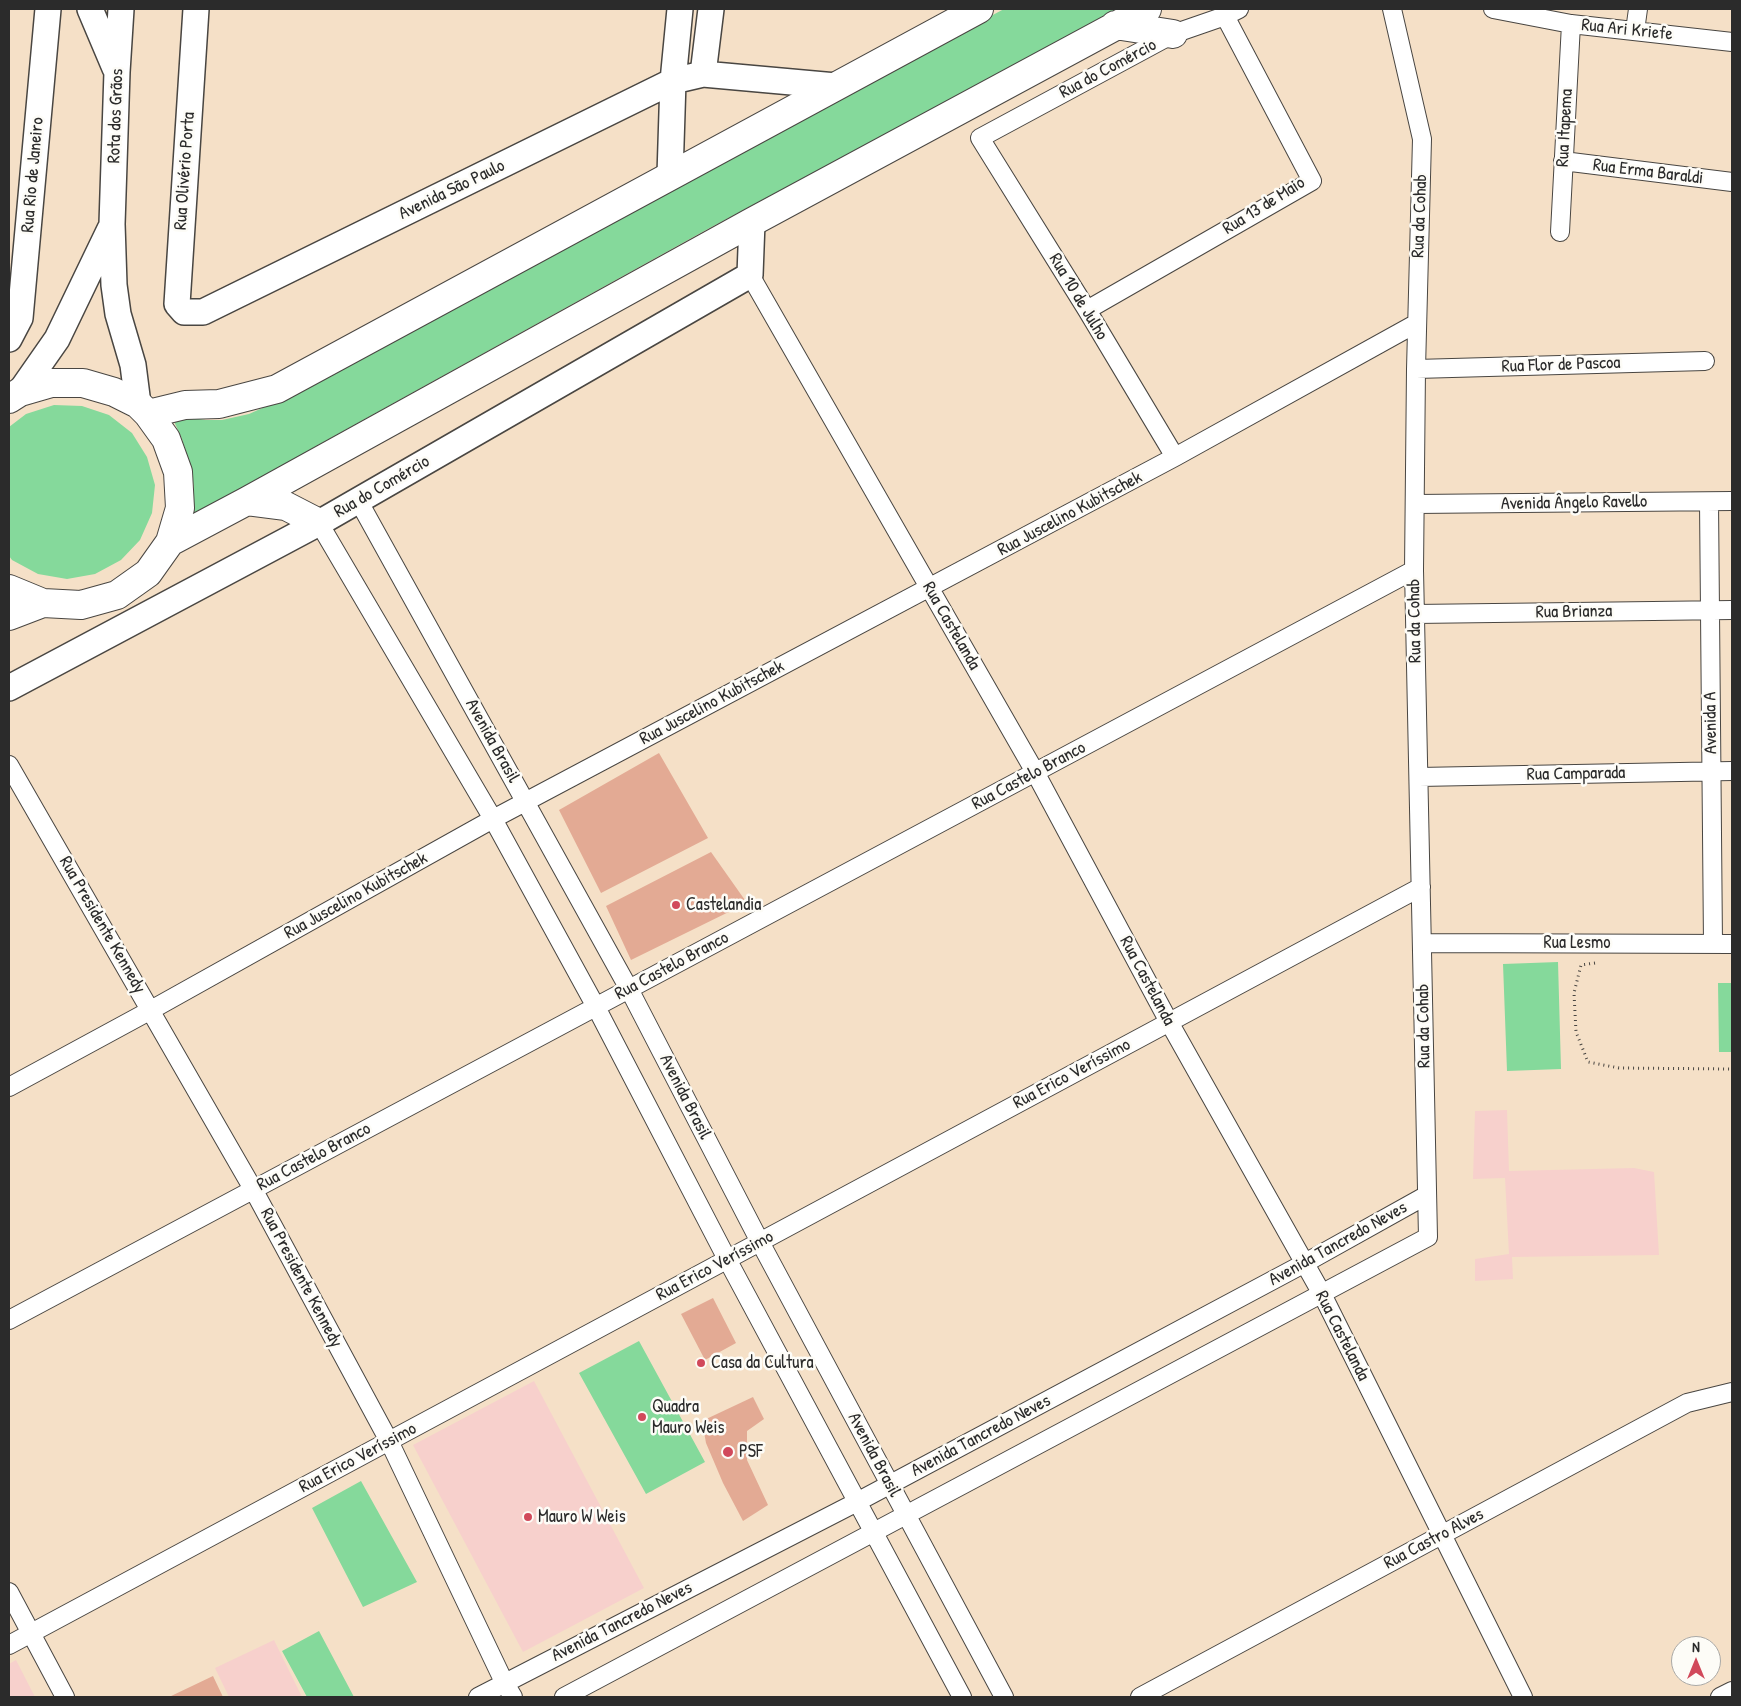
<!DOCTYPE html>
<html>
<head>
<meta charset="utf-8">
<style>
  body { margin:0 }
  #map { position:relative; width:1741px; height:1706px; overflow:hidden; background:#f5e0c7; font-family:"Patrick Hand",sans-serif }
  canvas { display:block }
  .frame { position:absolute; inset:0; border:10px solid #2b2b2b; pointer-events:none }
  .north { position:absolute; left:1671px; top:1636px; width:50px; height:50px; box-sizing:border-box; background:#fdfcf7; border:1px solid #a9a8a5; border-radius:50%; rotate:0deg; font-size:14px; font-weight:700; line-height:20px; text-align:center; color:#2b2b2b }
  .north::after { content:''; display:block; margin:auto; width:18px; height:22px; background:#d1495b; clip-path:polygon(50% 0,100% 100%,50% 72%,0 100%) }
</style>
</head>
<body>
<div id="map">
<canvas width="1741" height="1706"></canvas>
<div class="frame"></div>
<div class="north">N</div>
</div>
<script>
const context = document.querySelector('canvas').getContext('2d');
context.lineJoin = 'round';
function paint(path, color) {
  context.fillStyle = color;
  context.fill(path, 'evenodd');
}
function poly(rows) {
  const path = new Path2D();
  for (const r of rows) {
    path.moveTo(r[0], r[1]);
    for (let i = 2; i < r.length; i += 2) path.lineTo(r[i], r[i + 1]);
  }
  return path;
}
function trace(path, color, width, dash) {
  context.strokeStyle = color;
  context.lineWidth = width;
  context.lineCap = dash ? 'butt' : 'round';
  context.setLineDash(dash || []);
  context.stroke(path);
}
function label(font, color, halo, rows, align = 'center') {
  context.font = font + ' "Patrick Hand",sans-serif';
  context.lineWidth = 5;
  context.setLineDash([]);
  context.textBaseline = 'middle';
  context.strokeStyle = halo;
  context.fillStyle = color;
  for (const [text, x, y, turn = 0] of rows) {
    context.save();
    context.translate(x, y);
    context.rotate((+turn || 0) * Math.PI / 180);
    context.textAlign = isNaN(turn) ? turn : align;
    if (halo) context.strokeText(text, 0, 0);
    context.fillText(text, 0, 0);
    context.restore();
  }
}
const built = poly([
  [1507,1110,1509,1171,1634,1168,1654,1172,1659,1255,1512,1257,1513,1279,1475,1281,1475,1259,1509,1254,1505,1178,1473,1179,1475,1111],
  [534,1381,644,1588,523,1652,413,1445],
  [274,1640,302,1697,229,1697,215,1668],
  [16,1660,35,1697,9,1697,9,1664]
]);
const green = poly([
  [1004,9,1119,9,706,230,311,449,191,522,194,489,192,473,182,439,171,415,206,420,222,420,249,414,280,400,733,153],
  [54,405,82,406,109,415,132,433,147,457,155,485,152,513,140,540,121,560,95,574,67,579,38,574,12,560,9,556,9,427,26,414],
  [1558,962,1561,1069,1507,1071,1503,964],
  [1718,983,1732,983,1732,1052,1719,1052],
  [639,1341,705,1462,646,1494,579,1373],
  [361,1481,417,1582,363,1607,312,1508],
  [319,1631,354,1697,307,1697,282,1651]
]);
const building = poly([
  [659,753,708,838,601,893,559,810],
  [711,852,747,903,631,960,606,906],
  [713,1298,736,1343,705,1360,681,1314],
  [753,1397,764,1419,747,1431,747,1460,768,1505,743,1521,723,1483,706,1443,702,1421],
  [213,1676,223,1697,169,1697]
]);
const path = poly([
  [1595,963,1581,965,1574,993,1576,1032,1588,1062,1619,1068,1732,1069]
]);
const street = poly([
  [1493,9,1571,24,1732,42],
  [1635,31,1638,9],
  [1563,161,1732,182],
  [1560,232,1571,24],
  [750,275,1035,772,1169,1022,1322,1294,1523,1697],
  [1087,310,1312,181,1225,16],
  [1416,369,1705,361],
  [1175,457,1087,310,980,138,1173,34,1225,16,1239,9],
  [358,500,629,989,760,1242,1004,1697],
  [1709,502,1713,944],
  [1416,504,1732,501],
  [319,523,493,819,596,1007,727,1259,962,1697],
  [1415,614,1732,610],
  [9,765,253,1189,389,1441,504,1682,513,1697],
  [1419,777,1732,771],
  [1422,943,1732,944],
  [9,1087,151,1010,493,819,1175,457,1417,323],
  [9,1320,1414,570],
  [9,1592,65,1697],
  [9,1645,1421,887],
  [478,1697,857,1502,1305,1263,1427,1195],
  [564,1697,1428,1237,1414,570,1416,369,1422,139,1392,9],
  [1140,1697,1687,1403,1732,1392],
  [1720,1697,1732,1691]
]);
const secondary = poly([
  [90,9,115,68],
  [121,9,117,72,112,224,114,285,118,314,133,365,138,404],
  [196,9,177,304,184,312,203,312,673,81,703,74,836,86],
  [703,74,711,9],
  [670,175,673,81,680,9],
  [9,339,20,318,48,9],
  [20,392,57,339,110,229],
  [9,688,319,523,750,275,752,222]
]);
const highway = poly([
  [1115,25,1173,34],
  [9,399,20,392,51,383,83,383,114,392,138,404,148,414,166,439,178,472,180,508,170,542,148,573,117,595,81,605,43,603,9,589],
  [148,414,185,405,219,404,277,389,979,9],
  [247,501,286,506,319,523],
  [170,542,247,501,752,222,1147,9],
  [9,616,43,603]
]);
const markers = [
  [676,905,5,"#d1495b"],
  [701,1363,5,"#d1495b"],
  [642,1417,5,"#d1495b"],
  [728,1452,6,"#d1495b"],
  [528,1517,5,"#d1495b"]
];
const streetNames = [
  ["Rua Ari Kriefe",1627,30,6],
  ["Rua do Comércio",1108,69,-28],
  ["Rota dos Grãos",116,116,-88],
  ["Rua Itapema",1565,128,-87],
  ["Rua Olivério Porta",185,171,-86],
  ["Rua Erma Baraldi",1648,172,7],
  ["Rua Rio de Janeiro",33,175,-85],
  ["Avenida São Paulo",452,190,-26],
  ["Rua 13 de Maio",1264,206,-32],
  ["Rua da Cohab",1420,216,-88],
  ["Rua 10 de Julho",1078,297,59],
  ["Rua Flor de Pascoa",1561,365,-2],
  ["Rua do Comércio",382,487,-30],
  ["Avenida Ângelo Ravello",1574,503,-1],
  ["Rua Juscelino Kubitschek",1070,514,-28],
  ["Rua Brianza",1574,612,-1],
  ["Rua da Cohab",1415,621,-91],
  ["Rua Castelanda",951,626,60],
  ["Rua Juscelino Kubitschek",712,703,-28],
  ["Avenida A",1711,723,-91],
  ["Avenida Brasil",492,741,61],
  ["Rua Camparada",1576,774,-1],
  ["Rua Castelo Branco",1029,776,-28],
  ["Rua Juscelino Kubitschek",356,896,-29],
  ["Rua Presidente Kennedy",102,925,60],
  ["Rua Lesmo",1577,943],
  ["Rua Castelo Branco",672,966,-28],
  ["Rua Castelanda",1147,981,62],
  ["Rua da Cohab",1424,1026,-91],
  ["Rua Erico Veríssimo",1072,1074,-28],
  ["Avenida Brasil",685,1097,63],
  ["Rua Castelo Branco",314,1157,-28],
  ["Avenida Tancredo Neves",1338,1244,-29],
  ["Rua Erico Veríssimo",715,1266,-28],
  ["Rua Presidente Kennedy",301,1278,62],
  ["Rua Castelanda",1342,1336,63],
  ["Avenida Tancredo Neves",981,1436,-28],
  ["Avenida Brasil",874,1455,62],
  ["Rua Erico Veríssimo",358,1458,-28],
  ["Rua Castro Alves",1434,1539,-28],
  ["Avenida Tancredo Neves",622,1622,-27]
];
const poiNames = [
  ["Castelandia",686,905],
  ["Casa da Cultura",711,1363],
  ["Quadra",652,1407],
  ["Mauro Weis",652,1428],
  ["PSF",739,1452],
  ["Mauro W Weis",538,1517]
];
paint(built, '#f7d0cc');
paint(green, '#85d99b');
paint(building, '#e3aa94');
trace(street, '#494642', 20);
trace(secondary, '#494642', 28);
trace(highway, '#494642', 30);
trace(path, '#494642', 3, [1, 4]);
trace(street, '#fff', 18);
trace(secondary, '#fff', 25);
trace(highway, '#fff', 28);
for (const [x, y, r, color] of markers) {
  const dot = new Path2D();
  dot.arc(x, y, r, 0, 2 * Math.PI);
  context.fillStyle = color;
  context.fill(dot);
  trace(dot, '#fdfcf7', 2);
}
label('18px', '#2b2b2b', '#fdfcf7', streetNames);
label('18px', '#2b2b2b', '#fdfcf7', poiNames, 'left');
</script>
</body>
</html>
